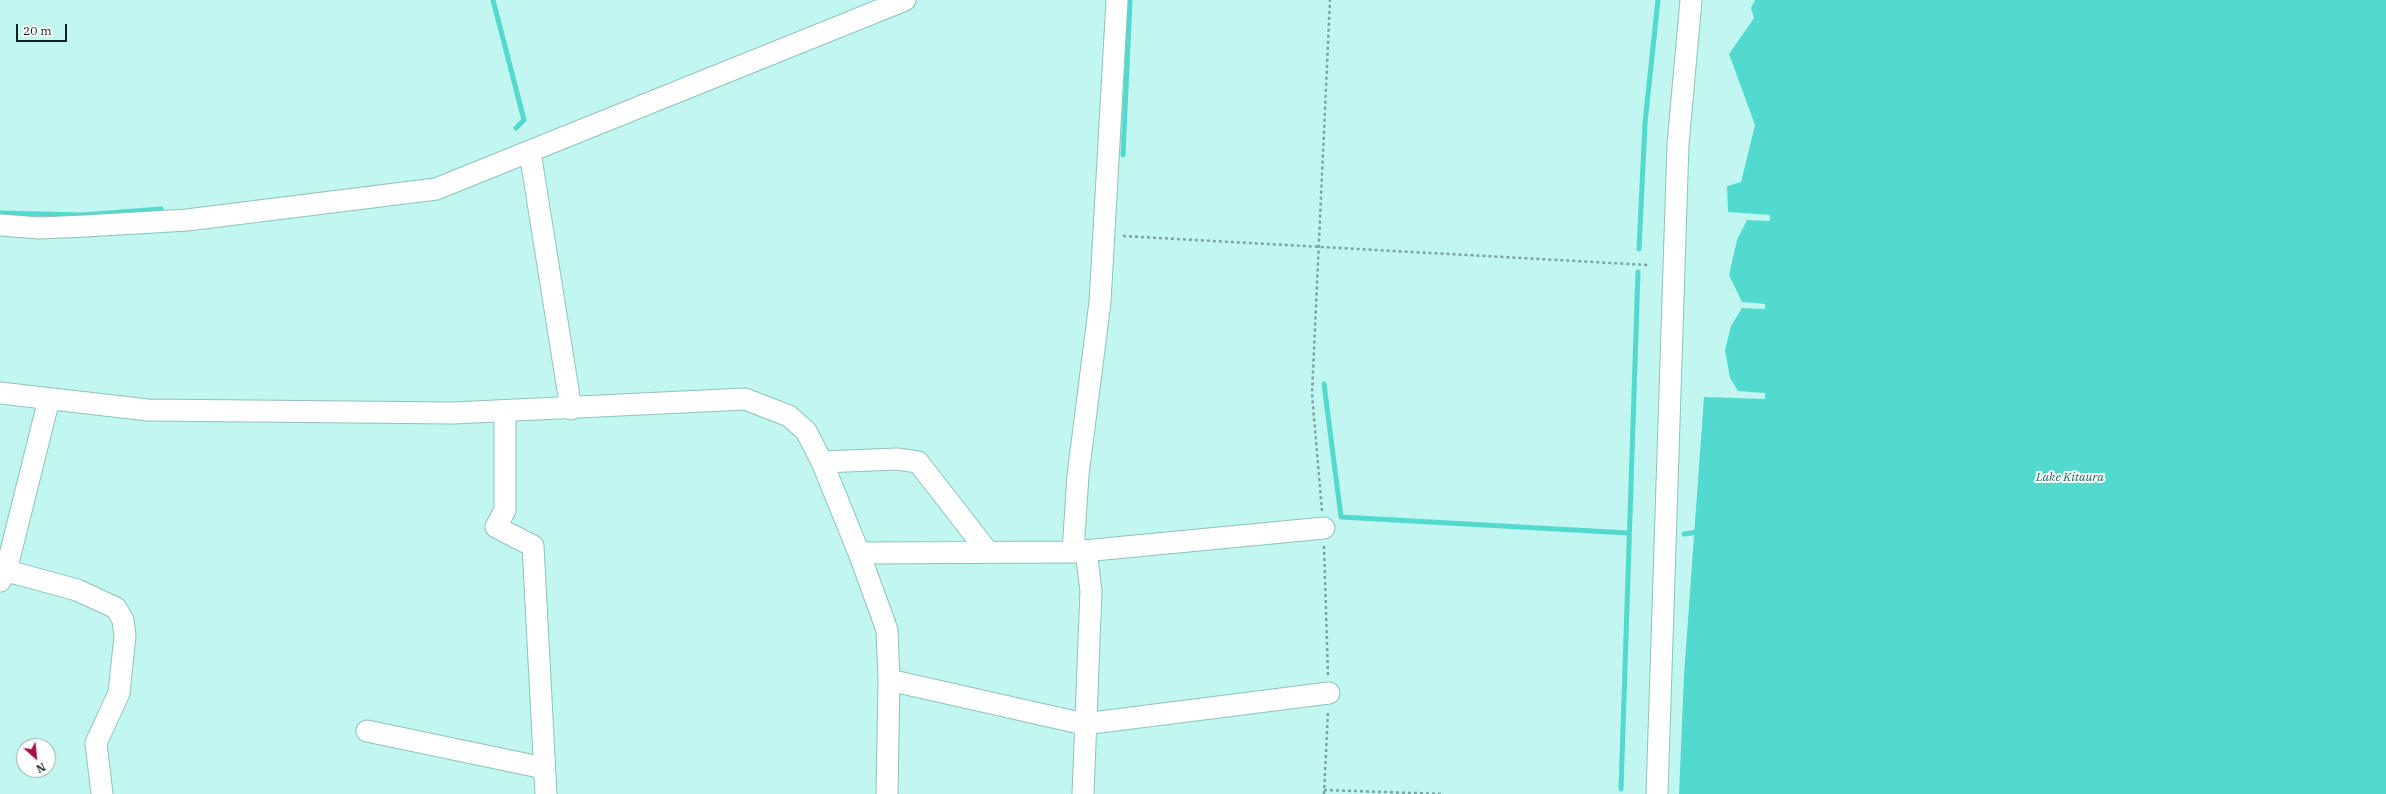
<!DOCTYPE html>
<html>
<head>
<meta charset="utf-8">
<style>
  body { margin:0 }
  #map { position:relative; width:2386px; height:794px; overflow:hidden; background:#c1f7f0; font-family:"IBM Plex Serif",serif }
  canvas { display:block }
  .north { position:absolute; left:16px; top:738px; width:40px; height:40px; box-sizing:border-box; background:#fff; border:1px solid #9fa7a7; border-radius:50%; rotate:153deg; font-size:11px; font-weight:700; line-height:16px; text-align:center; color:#0f2422 }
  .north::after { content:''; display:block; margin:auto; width:14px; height:18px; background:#a50f48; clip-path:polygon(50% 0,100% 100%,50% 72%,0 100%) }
  .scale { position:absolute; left:16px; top:24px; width:51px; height:18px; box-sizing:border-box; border:2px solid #0f2422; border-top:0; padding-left:5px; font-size:12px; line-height:14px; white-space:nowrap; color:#0f2422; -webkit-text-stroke:3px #fff; paint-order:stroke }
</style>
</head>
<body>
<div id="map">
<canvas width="2386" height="794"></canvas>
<div class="north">N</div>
<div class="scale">20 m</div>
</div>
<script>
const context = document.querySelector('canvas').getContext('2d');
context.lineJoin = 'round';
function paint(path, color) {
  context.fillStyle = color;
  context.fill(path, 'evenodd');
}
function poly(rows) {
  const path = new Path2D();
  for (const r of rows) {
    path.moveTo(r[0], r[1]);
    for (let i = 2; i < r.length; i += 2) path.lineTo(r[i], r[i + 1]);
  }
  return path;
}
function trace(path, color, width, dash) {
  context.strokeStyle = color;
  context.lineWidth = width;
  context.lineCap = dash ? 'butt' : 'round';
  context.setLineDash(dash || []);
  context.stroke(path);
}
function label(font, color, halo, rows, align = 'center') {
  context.font = font + ' "IBM Plex Serif",serif';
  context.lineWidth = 4;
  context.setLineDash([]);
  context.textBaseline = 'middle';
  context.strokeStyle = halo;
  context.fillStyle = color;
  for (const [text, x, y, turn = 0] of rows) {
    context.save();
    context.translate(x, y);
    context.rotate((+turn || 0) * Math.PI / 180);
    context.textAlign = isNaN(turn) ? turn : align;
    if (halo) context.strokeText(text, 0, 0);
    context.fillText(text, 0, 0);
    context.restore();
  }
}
const water = poly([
  [1755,0,2386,0,2386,794,1679,794,1684,675,1704,397,1765,399,1765,393,1738,391,1730,378,1725,350,1731,326,1742,308,1765,309,1765,304,1742,302,1729,275,1737,240,1747,220,1770,221,1770,215,1728,212,1727,186,1741,182,1755,125,1729,54,1754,18,1751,8]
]);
const stream = poly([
  [493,0,524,120,516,128],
  [1123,155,1130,0],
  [0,213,82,215,161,209],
  [1639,249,1645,123,1658,0],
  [1324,384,1341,517,1628,533],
  [1684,534,1699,532],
  [1621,789,1638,272]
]);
const path = poly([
  [1123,236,1648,265],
  [1322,511,1312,394,1330,0],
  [1324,546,1328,675],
  [1324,790,1444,794],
  [1324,794,1328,711]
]);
const minor = poly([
  [530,152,571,409],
  [0,225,39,228,86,226,187,220,436,189,905,0],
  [0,393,148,410,454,413,745,399,789,416,806,431,822,462,859,553,887,630,889,680,887,794],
  [505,411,505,510,496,527,533,546,546,794],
  [822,462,897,459,918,462,988,552],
  [1073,552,1078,475,1100,302,1117,0],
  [859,553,1073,552,1324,528],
  [0,569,77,590,116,608,123,620,125,636,119,693,96,743,102,794],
  [0,581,6,571,49,399],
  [889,680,1084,724,1329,693],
  [367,731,544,768],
  [1083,794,1091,591,1086,551],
  [1657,794,1678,144,1691,0]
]);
const waterNames = [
  ["Lake Kitaura",2070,478]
];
paint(water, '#52dacf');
trace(stream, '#52dacf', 5);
trace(minor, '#8ec2bc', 23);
trace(path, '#7ba49f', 2.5, [3, 3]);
trace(minor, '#fff', 21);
label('italic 12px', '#1a655f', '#fff', waterNames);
</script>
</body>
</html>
